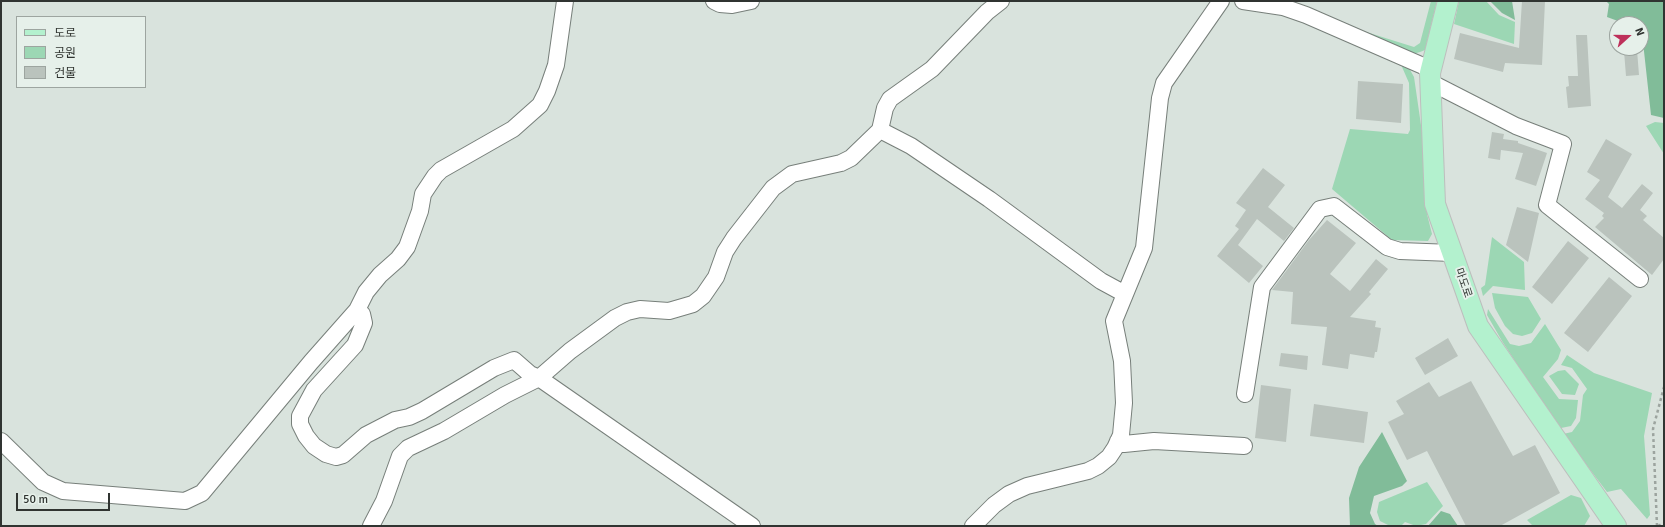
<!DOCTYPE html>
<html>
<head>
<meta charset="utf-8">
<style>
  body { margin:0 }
  #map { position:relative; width:1665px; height:527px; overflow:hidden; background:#d9e3dd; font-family:Signika,"Noto Sans KR",sans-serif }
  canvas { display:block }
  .frame { position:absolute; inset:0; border:2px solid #303431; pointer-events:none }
  .legend { position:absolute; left:16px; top:16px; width:130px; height:72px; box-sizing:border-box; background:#e6f0ea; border:1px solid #9da5a0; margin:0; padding:5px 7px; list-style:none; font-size:12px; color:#303431 }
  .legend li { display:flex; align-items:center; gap:8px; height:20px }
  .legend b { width:20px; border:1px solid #9da5a0 }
  .north { position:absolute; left:1609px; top:16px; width:40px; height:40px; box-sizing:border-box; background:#e6f0ea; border:1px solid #9da5a0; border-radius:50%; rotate:69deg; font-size:11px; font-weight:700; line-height:16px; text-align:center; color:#303431 }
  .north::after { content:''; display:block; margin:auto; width:14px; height:18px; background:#be305b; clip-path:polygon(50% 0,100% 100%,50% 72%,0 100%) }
  .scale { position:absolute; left:16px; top:493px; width:94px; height:18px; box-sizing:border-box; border:2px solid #303431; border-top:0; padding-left:5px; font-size:12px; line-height:14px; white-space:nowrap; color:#303431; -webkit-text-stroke:3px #e6f0ea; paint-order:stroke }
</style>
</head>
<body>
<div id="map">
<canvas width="1665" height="527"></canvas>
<div class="frame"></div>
<ul class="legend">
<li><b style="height:5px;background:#b3f1ce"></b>도로</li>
<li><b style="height:11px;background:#9cd7b4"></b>공원</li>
<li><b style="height:11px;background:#bac3bd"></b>건물</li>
</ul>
<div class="north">N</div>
<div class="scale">50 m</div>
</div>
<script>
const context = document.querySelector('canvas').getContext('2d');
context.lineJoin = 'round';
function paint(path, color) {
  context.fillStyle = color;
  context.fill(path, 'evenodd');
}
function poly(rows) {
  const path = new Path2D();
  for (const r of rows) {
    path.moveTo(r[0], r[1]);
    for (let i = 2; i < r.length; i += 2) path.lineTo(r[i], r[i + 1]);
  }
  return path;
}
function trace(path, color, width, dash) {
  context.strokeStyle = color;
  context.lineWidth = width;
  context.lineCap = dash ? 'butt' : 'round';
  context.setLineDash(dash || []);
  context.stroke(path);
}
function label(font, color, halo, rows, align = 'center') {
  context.font = font + ' Signika,"Noto Sans KR",sans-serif';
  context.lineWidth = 4;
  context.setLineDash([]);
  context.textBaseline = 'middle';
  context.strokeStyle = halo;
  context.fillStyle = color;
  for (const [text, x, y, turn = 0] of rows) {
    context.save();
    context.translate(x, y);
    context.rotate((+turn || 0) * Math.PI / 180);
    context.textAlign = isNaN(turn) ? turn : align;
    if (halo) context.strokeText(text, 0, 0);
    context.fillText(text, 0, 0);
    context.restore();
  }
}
const green = poly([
  [1431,1,1437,1,1425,50,1420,52,1413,54,1356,30,1363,31,1414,47,1420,43],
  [1459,1,1486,1,1499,15,1515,22,1514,44,1454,24],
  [1399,60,1409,68,1414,77,1429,180,1427,214,1432,234,1428,241,1392,240,1332,189,1350,129,1408,134,1410,130,1409,83],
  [1655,122,1664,123,1664,154,1646,126],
  [1492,237,1524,262,1525,290,1493,286,1483,296,1481,288,1485,285],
  [1492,293,1528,297,1541,319,1532,333,1522,336,1513,334,1505,326,1495,308],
  [1488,309,1510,344,1519,346,1531,343,1545,324,1561,350,1558,359,1543,377,1559,399,1578,400,1576,418,1571,426,1561,428,1544,406,1502,341,1487,315],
  [1567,355,1594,373,1652,393,1644,436,1650,515,1647,519,1621,489,1607,492,1563,434,1572,432,1580,421,1583,395,1587,389,1572,368,1561,365],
  [1565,370,1579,384,1575,395,1562,394,1549,376,1558,371],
  [1427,482,1443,506,1426,524,1416,526,1405,522,1401,526,1390,526,1380,521,1377,512,1379,502],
  [1571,495,1581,498,1590,516,1584,526,1533,526,1527,520]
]);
const forest = poly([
  [1490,1,1512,1,1515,20,1502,13],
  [1606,1,1664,1,1664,118,1651,115,1641,24,1626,24,1607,17,1609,4],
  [1382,432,1407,481,1402,486,1374,496,1370,513,1375,524,1378,526,1350,526,1349,498,1359,467],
  [1441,511,1450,514,1458,526,1428,526]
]);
const building = poly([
  [1522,1,1545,1,1542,65,1505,63,1503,72,1454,59,1460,33,1519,48],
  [1576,35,1587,35,1591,106,1568,108,1566,87,1569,86,1568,76,1578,76],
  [1637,50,1639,75,1626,76,1624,51],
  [1358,81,1403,84,1401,123,1356,119],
  [1492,132,1504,134,1503,139,1518,141,1518,143,1547,153,1536,186,1515,179,1523,153,1501,150,1500,160,1488,158],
  [1606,139,1632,154,1608,197,1622,208,1642,184,1653,193,1640,210,1647,216,1643,220,1664,238,1664,259,1652,275,1595,227,1604,218,1602,216,1604,213,1585,199,1600,180,1587,172],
  [1263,168,1285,185,1268,207,1294,228,1284,241,1257,219,1238,245,1263,266,1249,283,1217,256,1239,229,1235,226,1246,210,1236,203],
  [1517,207,1539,213,1528,262,1506,245],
  [1327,220,1356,243,1330,274,1350,291,1376,259,1388,269,1369,292,1371,294,1350,317,1376,321,1375,327,1381,328,1377,352,1375,352,1374,358,1350,354,1348,369,1322,365,1327,327,1291,324,1293,292,1272,290,1309,240],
  [1568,241,1589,258,1552,304,1532,287],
  [1609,277,1632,296,1588,352,1564,333],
  [1448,338,1458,356,1425,375,1415,358],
  [1281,353,1308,356,1307,370,1279,366],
  [1471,381,1513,456,1535,445,1560,493,1500,526,1466,526,1427,451,1407,460,1388,422,1404,414,1396,401,1429,382,1439,397],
  [1261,385,1291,389,1286,442,1255,438],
  [1314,404,1368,412,1364,443,1310,436]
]);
const path = poly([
  [1657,526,1653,429,1664,387],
  [1658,526,1664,523]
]);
const minor = poly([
  [714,1,720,4,732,5,751,1],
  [1243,1,1283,7,1306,15,1430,69],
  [1430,82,1516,126,1563,144,1547,205,1640,279],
  [880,130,911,146,989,199,1101,281,1125,294],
  [357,310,362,314,364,323,355,345,314,390,300,416,300,424,306,436,314,446,326,454,336,457,343,455,366,435,395,420,409,417,422,411,494,368,514,360,530,374,539,378,752,526],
  [1245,394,1262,287,1320,209,1334,206,1387,247,1400,251,1452,253],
  [1,441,43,482,63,491,185,501,202,493,311,362,357,310,366,292,380,275,398,259,407,247,420,211,423,194,435,176,441,170,513,129,540,105,547,91,556,65,565,1],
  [1118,441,1124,444,1154,441,1244,446],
  [371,526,384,501,400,456,408,448,444,431,505,395,539,378,570,351,615,318,627,312,640,309,669,311,693,304,703,296,716,277,725,252,734,238,773,188,792,174,841,163,851,158,880,130,885,108,890,99,932,69,987,12,1001,1],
  [973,526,994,505,1009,494,1027,486,1088,471,1098,466,1109,457,1115,448,1121,435,1124,403,1122,361,1114,321,1144,248,1160,98,1164,83,1221,1]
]);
const major = poly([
  [1448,1,1430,73,1435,204,1478,326,1616,526]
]);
const streetNames = [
  ["마도로",1463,283,71]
];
paint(green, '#9cd7b4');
paint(forest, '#81bc99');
paint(building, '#bac3bd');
trace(minor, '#777f7a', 18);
trace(major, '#bdbebd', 22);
trace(path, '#9ca49f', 2.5, [3, 3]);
trace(minor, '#fff', 16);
trace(major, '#b3f1ce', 20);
label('11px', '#303431', '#e6f0ea', streetNames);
</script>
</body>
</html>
